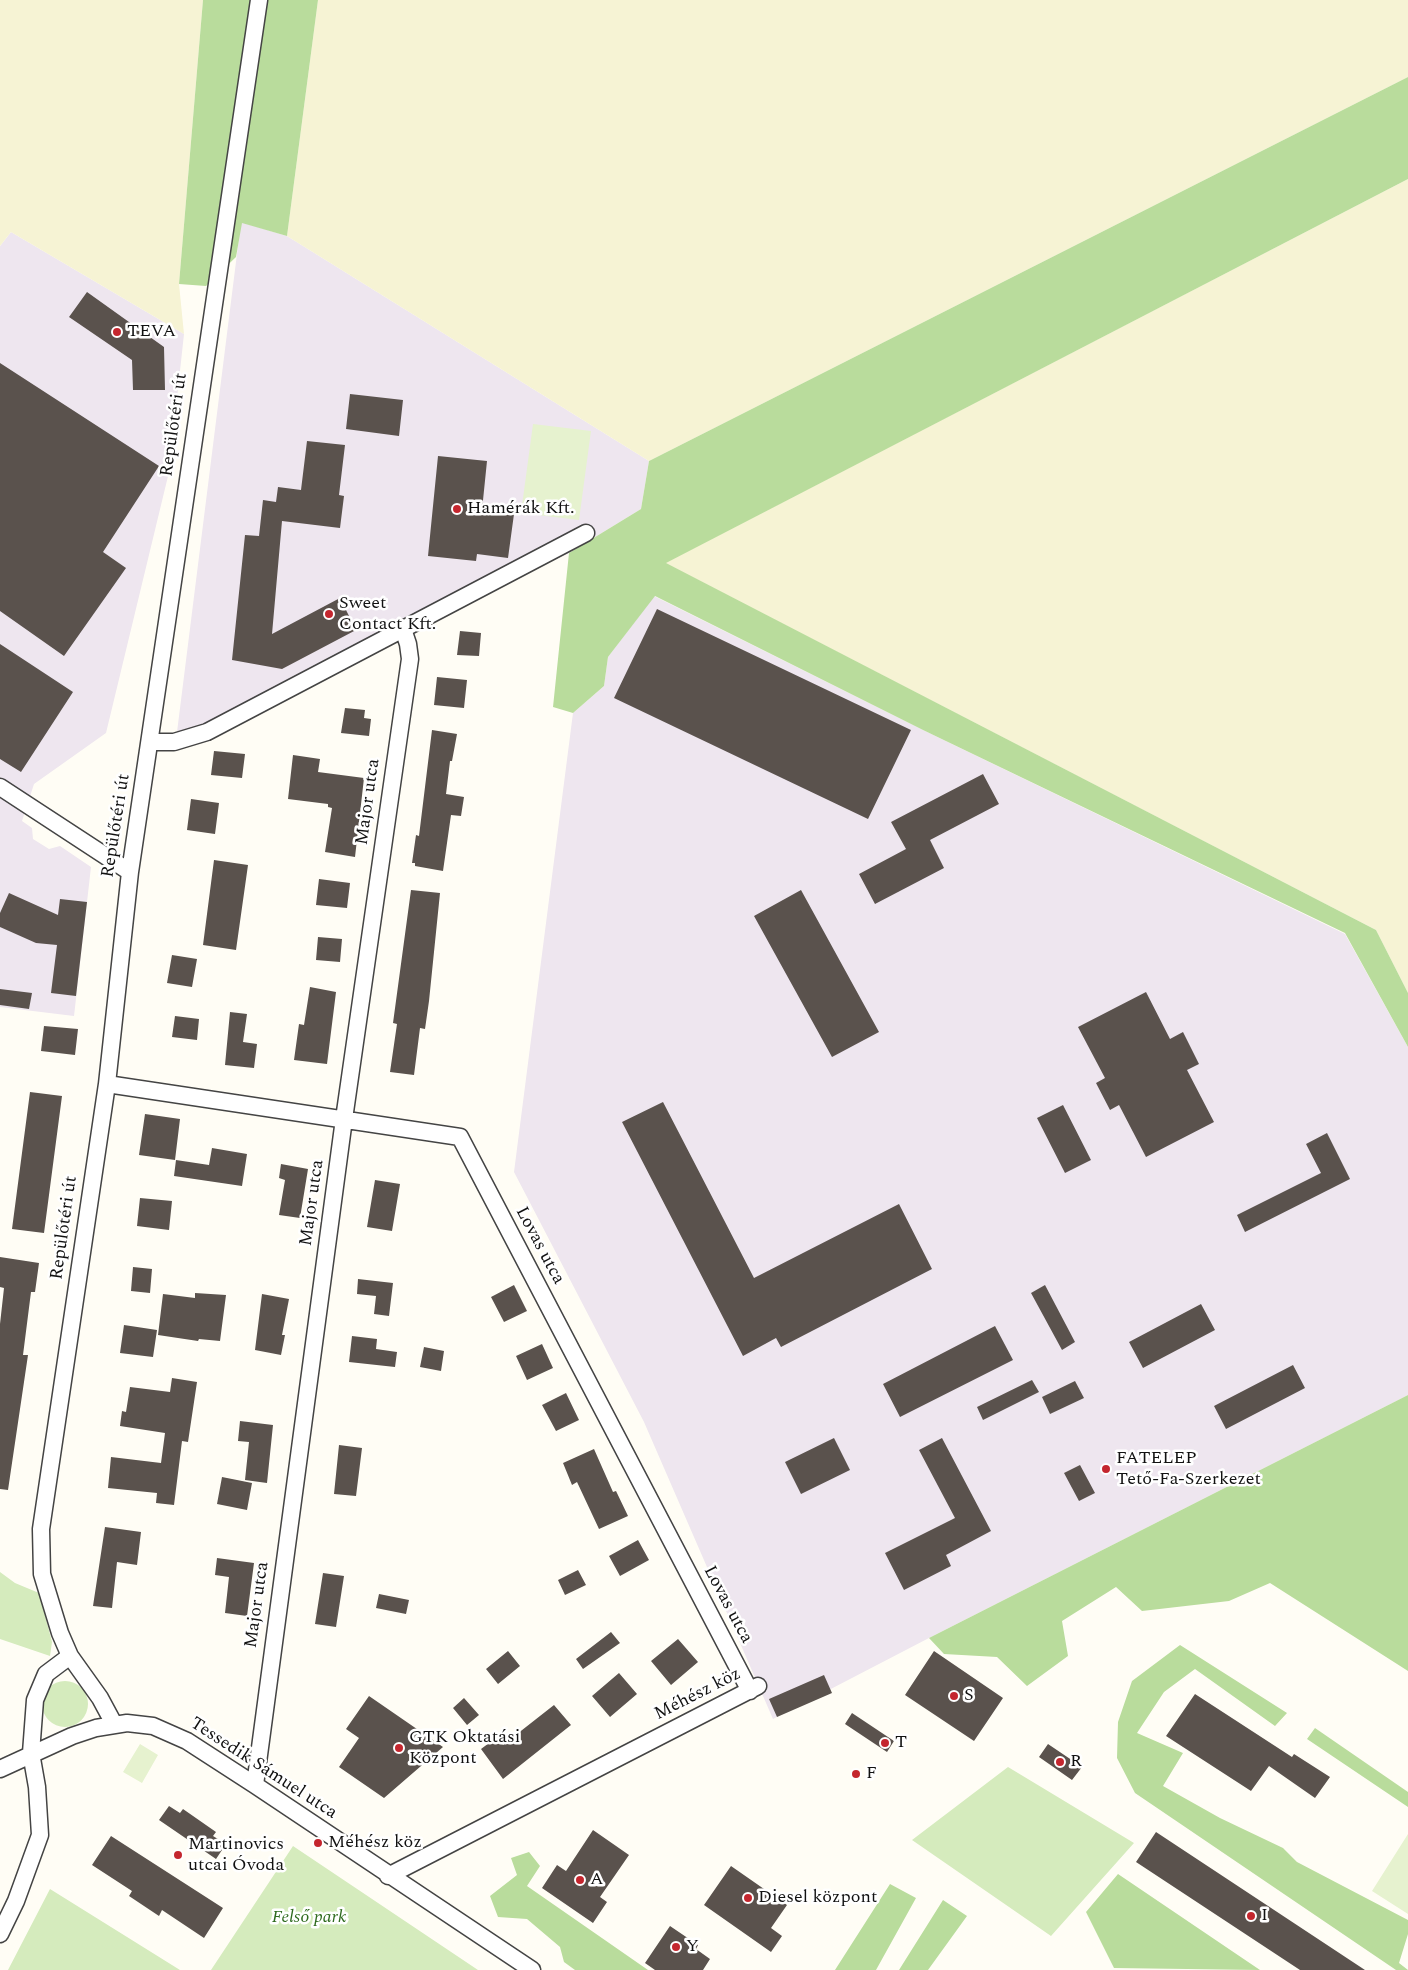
<!DOCTYPE html>
<html>
<head>
<meta charset="utf-8">
<style>
  body { margin:0 }
  canvas { display:block; background:#fffdf5 }
</style>
</head>
<body>
<canvas width="1408" height="1970"></canvas>
<script>
const context = document.querySelector('canvas').getContext('2d');
context.lineJoin = 'round';
function paint(path, color) {
  context.fillStyle = color;
  context.fill(path, 'evenodd');
}
function poly(rows) {
  const path = new Path2D();
  for (const r of rows) {
    if (r.length === 3) {
      path.moveTo(r[0] + r[2], r[1]);
      path.arc(r[0], r[1], r[2], 0, 2 * Math.PI);
      continue;
    }
    path.moveTo(r[0], r[1]);
    for (let i = 2; i < r.length; i += 2) path.lineTo(r[i], r[i + 1]);
  }
  return path;
}
function trace(path, color, width, dash) {
  context.strokeStyle = color;
  context.lineWidth = width;
  context.lineCap = dash ? 'butt' : 'round';
  context.setLineDash(dash || []);
  context.stroke(path);
}
function label(font, color, halo, rows, align = 'center') {
  context.font = font + ' Spectral,serif';
  context.lineWidth = 5;
  context.setLineDash([]);
  context.textBaseline = 'middle';
  context.strokeStyle = halo;
  context.fillStyle = color;
  for (const [text, x, y, turn = 0] of rows) {
    context.save();
    context.translate(x, y);
    context.rotate((+turn || 0) * Math.PI / 180);
    context.textAlign = isNaN(turn) ? turn : align;
    if (halo) context.strokeText(text, 0, 0);
    context.fillText(text, 0, 0);
    context.restore();
  }
}
const industrial = poly([
  [241,222,287,236,649,461,641,509,569,553,176,740],
  [11,232,184,334,169,472,106,733,34,784,22,821,32,828,33,839,49,849,60,846,91,867,74,1016,0,1007,0,246],
  [654,596,923,730,1345,934,1408,1047,1408,1395,929,1638,773,1719,644,1422,514,1172,573,713,604,686,608,657]
]);
const farmland = poly([
  [0,0,203,0,179,284,184,334,11,232,0,246],
  [318,0,1408,0,1408,77,649,461,287,236],
  [1408,179,1408,993,1376,930,665,563]
]);
const green = poly([
  [0,1572,15,1583,39,1593,52,1642,50,1656,0,1639],
  [65,1704,23],
  [1008,1767,1134,1843,1051,1936,912,1840],
  [293,1846,478,1970,211,1970],
  [50,1889,180,1970,8,1970]
]);
const forest = poly([
  [203,0,318,0,287,236,242,223,236,257,206,286,179,284],
  [1408,77,1408,179,666,563,1376,930,1408,993,1408,1047,1345,933,923,730,655,596,608,657,604,686,573,713,553,707,569,553,641,509,649,461],
  [1408,1395,1408,1671,1270,1583,1229,1601,1142,1611,1116,1587,1062,1621,1068,1656,1027,1686,997,1657,944,1654,929,1638],
  [1180,1645,1287,1713,1275,1726,1195,1669,1164,1692,1137,1733,1183,1753,1163,1786,1220,1818,1283,1848,1297,1862,1408,1920,1408,1934,1399,1963,1408,1970,1396,1970,1135,1793,1117,1758,1118,1722,1132,1681],
  [1315,1728,1408,1792,1408,1807,1307,1739],
  [529,1852,540,1866,527,1886,648,1970,575,1970,564,1962,560,1947,527,1919,498,1917,490,1896,517,1875,511,1858],
  [1118,1874,1260,1970,1114,1968,1086,1912],
  [890,1884,916,1898,876,1970,835,1970],
  [943,1900,967,1916,928,1970,899,1970]
]);
const pitch = poly([
  [533,424,591,431,579,520,521,513],
  [140,1744,158,1755,142,1783,123,1772],
  [1408,1834,1408,1914,1372,1891]
]);
const building = poly([
  [87,292,164,347,165,390,133,390,132,360,69,317],
  [0,363,159,466,103,552,126,568,64,656,0,611],
  [350,394,403,400,399,436,346,429],
  [307,441,345,445,339,495,344,496,340,528,282,521,272,634,340,598,356,630,282,669,232,660,245,535,259,536,263,500,276,502,278,487,301,490],
  [438,456,487,461,482,510,514,514,508,558,477,554,476,561,428,556],
  [657,609,911,730,868,819,614,698],
  [460,631,481,633,479,656,457,655],
  [0,644,73,692,21,772,0,759],
  [437,677,467,680,464,708,434,705],
  [345,708,365,710,364,718,371,719,369,736,341,733],
  [432,730,457,734,452,761,450,761,446,794,464,797,461,816,451,815,443,871,415,866,415,863,412,863,416,835,419,836],
  [214,751,245,754,242,778,211,775],
  [293,755,320,759,318,772,364,778,355,857,325,852,332,808,328,807,328,804,288,799],
  [983,774,999,804,930,840,944,868,875,904,859,874,906,849,891,822],
  [191,799,219,803,215,834,187,830],
  [214,860,248,865,236,950,203,945],
  [319,879,350,883,347,908,316,905],
  [411,890,440,893,429,1001,425,1029,420,1028,414,1075,390,1072,397,1024,393,1023],
  [801,890,879,1032,832,1057,754,916],
  [9,893,58,915,60,899,87,902,76,996,51,993,57,945,36,943,0,927,0,913],
  [318,937,342,939,340,962,316,960],
  [172,955,197,959,192,987,167,983],
  [310,987,336,992,327,1064,294,1060,299,1024,304,1025],
  [0,989,32,993,29,1009,0,1005],
  [1146,992,1170,1039,1183,1032,1199,1064,1187,1070,1214,1122,1146,1157,1119,1105,1110,1110,1096,1083,1105,1078,1078,1027],
  [230,1012,247,1014,243,1042,257,1044,254,1068,225,1065],
  [175,1016,199,1019,197,1040,172,1037],
  [44,1026,78,1029,75,1055,41,1051],
  [30,1092,62,1096,44,1233,12,1229],
  [663,1102,754,1278,899,1204,932,1269,781,1347,776,1338,743,1356,622,1122],
  [1063,1105,1091,1160,1065,1173,1037,1118],
  [145,1114,180,1119,175,1160,139,1155],
  [1327,1133,1350,1179,1245,1232,1237,1215,1321,1173,1306,1144],
  [212,1148,247,1154,242,1186,174,1176,176,1160,209,1165],
  [281,1164,308,1169,300,1218,279,1215,285,1180,279,1178],
  [375,1180,400,1184,392,1231,367,1227],
  [140,1198,172,1201,169,1230,137,1226],
  [0,1257,39,1263,35,1292,31,1292,23,1355,28,1355,8,1490,0,1489,0,1324,4,1288,0,1287],
  [133,1267,152,1269,150,1293,131,1291],
  [358,1279,393,1283,389,1316,374,1314,376,1296,357,1294],
  [514,1285,527,1311,504,1322,491,1297],
  [1045,1285,1075,1342,1062,1350,1031,1293],
  [195,1293,226,1295,220,1341,199,1339,198,1341,158,1335,163,1294,195,1298],
  [262,1294,289,1299,282,1335,285,1335,281,1355,255,1350],
  [1201,1304,1215,1330,1143,1368,1129,1342],
  [124,1325,157,1330,153,1357,120,1353],
  [995,1326,1013,1360,900,1417,883,1384],
  [352,1336,377,1339,376,1349,397,1352,395,1367,349,1362],
  [542,1344,553,1368,527,1380,516,1356],
  [424,1347,444,1351,441,1371,420,1367],
  [1293,1365,1305,1388,1226,1429,1214,1406],
  [172,1378,197,1382,188,1442,182,1441,174,1505,156,1503,157,1493,108,1488,111,1457,161,1463,165,1433,120,1426,122,1411,126,1412,130,1387,170,1392],
  [1032,1380,1039,1392,983,1420,977,1407],
  [1075,1381,1084,1398,1050,1414,1042,1397],
  [566,1393,579,1420,556,1431,542,1405],
  [240,1421,273,1425,267,1483,245,1480,249,1442,238,1441],
  [834,1438,850,1470,801,1494,785,1462],
  [942,1438,991,1531,946,1555,951,1566,904,1590,885,1553,955,1518,919,1450],
  [339,1445,362,1448,356,1496,334,1494],
  [594,1449,613,1492,616,1491,628,1516,599,1529,577,1482,572,1485,563,1463],
  [1080,1465,1095,1493,1079,1501,1064,1473],
  [222,1477,252,1483,247,1510,217,1504],
  [105,1527,141,1532,137,1565,117,1562,112,1608,93,1606],
  [638,1540,649,1560,620,1576,609,1556],
  [217,1558,254,1563,247,1616,225,1613,229,1577,215,1575],
  [578,1570,586,1585,565,1595,558,1580],
  [323,1573,344,1576,336,1627,315,1624],
  [379,1594,409,1600,406,1614,376,1608],
  [611,1632,620,1643,583,1669,576,1659],
  [678,1639,698,1662,671,1685,651,1661],
  [508,1651,520,1666,498,1684,486,1669],
  [934,1651,1003,1698,974,1741,905,1695],
  [619,1673,637,1694,610,1717,592,1696],
  [824,1675,832,1693,777,1717,769,1699],
  [1195,1694,1292,1757,1294,1754,1330,1777,1315,1798,1269,1766,1251,1791,1166,1736],
  [369,1696,443,1747,384,1798,339,1767,359,1738,346,1729],
  [464,1698,479,1715,467,1725,453,1708],
  [554,1705,571,1725,503,1779,481,1749,497,1737,503,1745],
  [852,1713,894,1741,887,1752,845,1724],
  [1048,1744,1082,1767,1072,1780,1039,1757],
  [169,1806,180,1813,183,1809,216,1832,213,1836,226,1844,216,1859,159,1820],
  [593,1830,629,1855,600,1897,607,1902,593,1923,542,1888,557,1865,566,1871],
  [1156,1832,1365,1970,1300,1970,1136,1862],
  [111,1836,223,1908,204,1938,162,1910,159,1916,129,1896,132,1891,92,1865],
  [731,1866,787,1905,771,1928,782,1936,771,1952,704,1905],
  [670,1926,698,1945,696,1949,710,1959,703,1970,655,1970,645,1963]
]);
const minor = poly([
  [150,742,174,742,207,732,586,533],
  [0,787,130,872],
  [107,1084,460,1137,750,1691],
  [114,1724,100,1698,70,1656,60,1633,42,1574,41,1529,107,1084,130,872,259,0],
  [0,1769,72,1736,96,1728,127,1723,153,1726,187,1741,255,1785,532,1970],
  [255,1785,344,1119,410,659,408,644,403,629],
  [388,1876,758,1686],
  [0,1934,16,1901,40,1835,37,1787,31,1753,35,1700,46,1674,70,1656]
]);
const markers = [
  [117,332,5,"#c4262e"],
  [457,509,5,"#c4262e"],
  [329,614,5,"#c4262e"],
  [1106,1469,5,"#c4262e"],
  [954,1696,5,"#c4262e"],
  [885,1743,5,"#c4262e"],
  [399,1748,5,"#c4262e"],
  [1060,1762,5,"#c4262e"],
  [856,1774,5,"#c4262e"],
  [318,1843,5,"#c4262e"],
  [178,1855,5,"#c4262e"],
  [580,1880,5,"#c4262e"],
  [748,1898,5,"#c4262e"],
  [1251,1916,5,"#c4262e"],
  [676,1947,5,"#c4262e"]
];
const poiNames = [
  ["TEVA",127,332],
  ["Hamérák Kft.",467,509],
  ["Sweet",339,604],
  ["Contact Kft.",339,625],
  ["FATELEP",1116,1459],
  ["Tető-Fa-Szerkezet",1116,1480],
  ["S",964,1696],
  ["GTK Oktatási",409,1738],
  ["Központ",409,1759],
  ["T",895,1743],
  ["R",1070,1762],
  ["F",866,1774],
  ["Méhész köz",328,1843],
  ["Martinovics",188,1845],
  ["utcai Óvoda",188,1866],
  ["A",590,1880],
  ["Diesel központ",758,1898],
  ["I",1261,1916],
  ["Y",686,1947]
];
const streetNames = [
  ["Repülőtéri út",175,425,-82],
  ["Major utca",369,802,-82],
  ["Repülőtéri út",117,826,-81],
  ["Major utca",313,1203,-82],
  ["Repülőtéri út",65,1228,-82],
  ["Lovas utca",539,1246,62],
  ["Major utca",258,1605,-82],
  ["Lovas utca",727,1605,62],
  ["Méhész köz",698,1695,-27],
  ["Tessedik Sámuel utca",263,1769,33]
];
const parkNames = [
  ["Felső park",309,1918]
];
paint(industrial, '#eee6ef');
paint(farmland, '#f6f3d4');
paint(green, '#d5ebbd');
paint(forest, '#b9dc9c');
paint(pitch, '#e6f2cf');
paint(building, '#5a524d');
trace(minor, '#444', 19);
trace(minor, '#fff', 16);
for (const [x, y, r, color] of markers) {
  const dot = new Path2D();
  dot.arc(x, y, r, 0, 2 * Math.PI);
  context.fillStyle = color;
  context.fill(dot);
  trace(dot, '#fff', 2);
}
label('18px', '#111', '#fff', poiNames, 'left');
label('18px', '#111', '#fff', streetNames);
label('italic 18px', '#2f6b1f', '#fff', parkNames);
</script>
</body>
</html>
